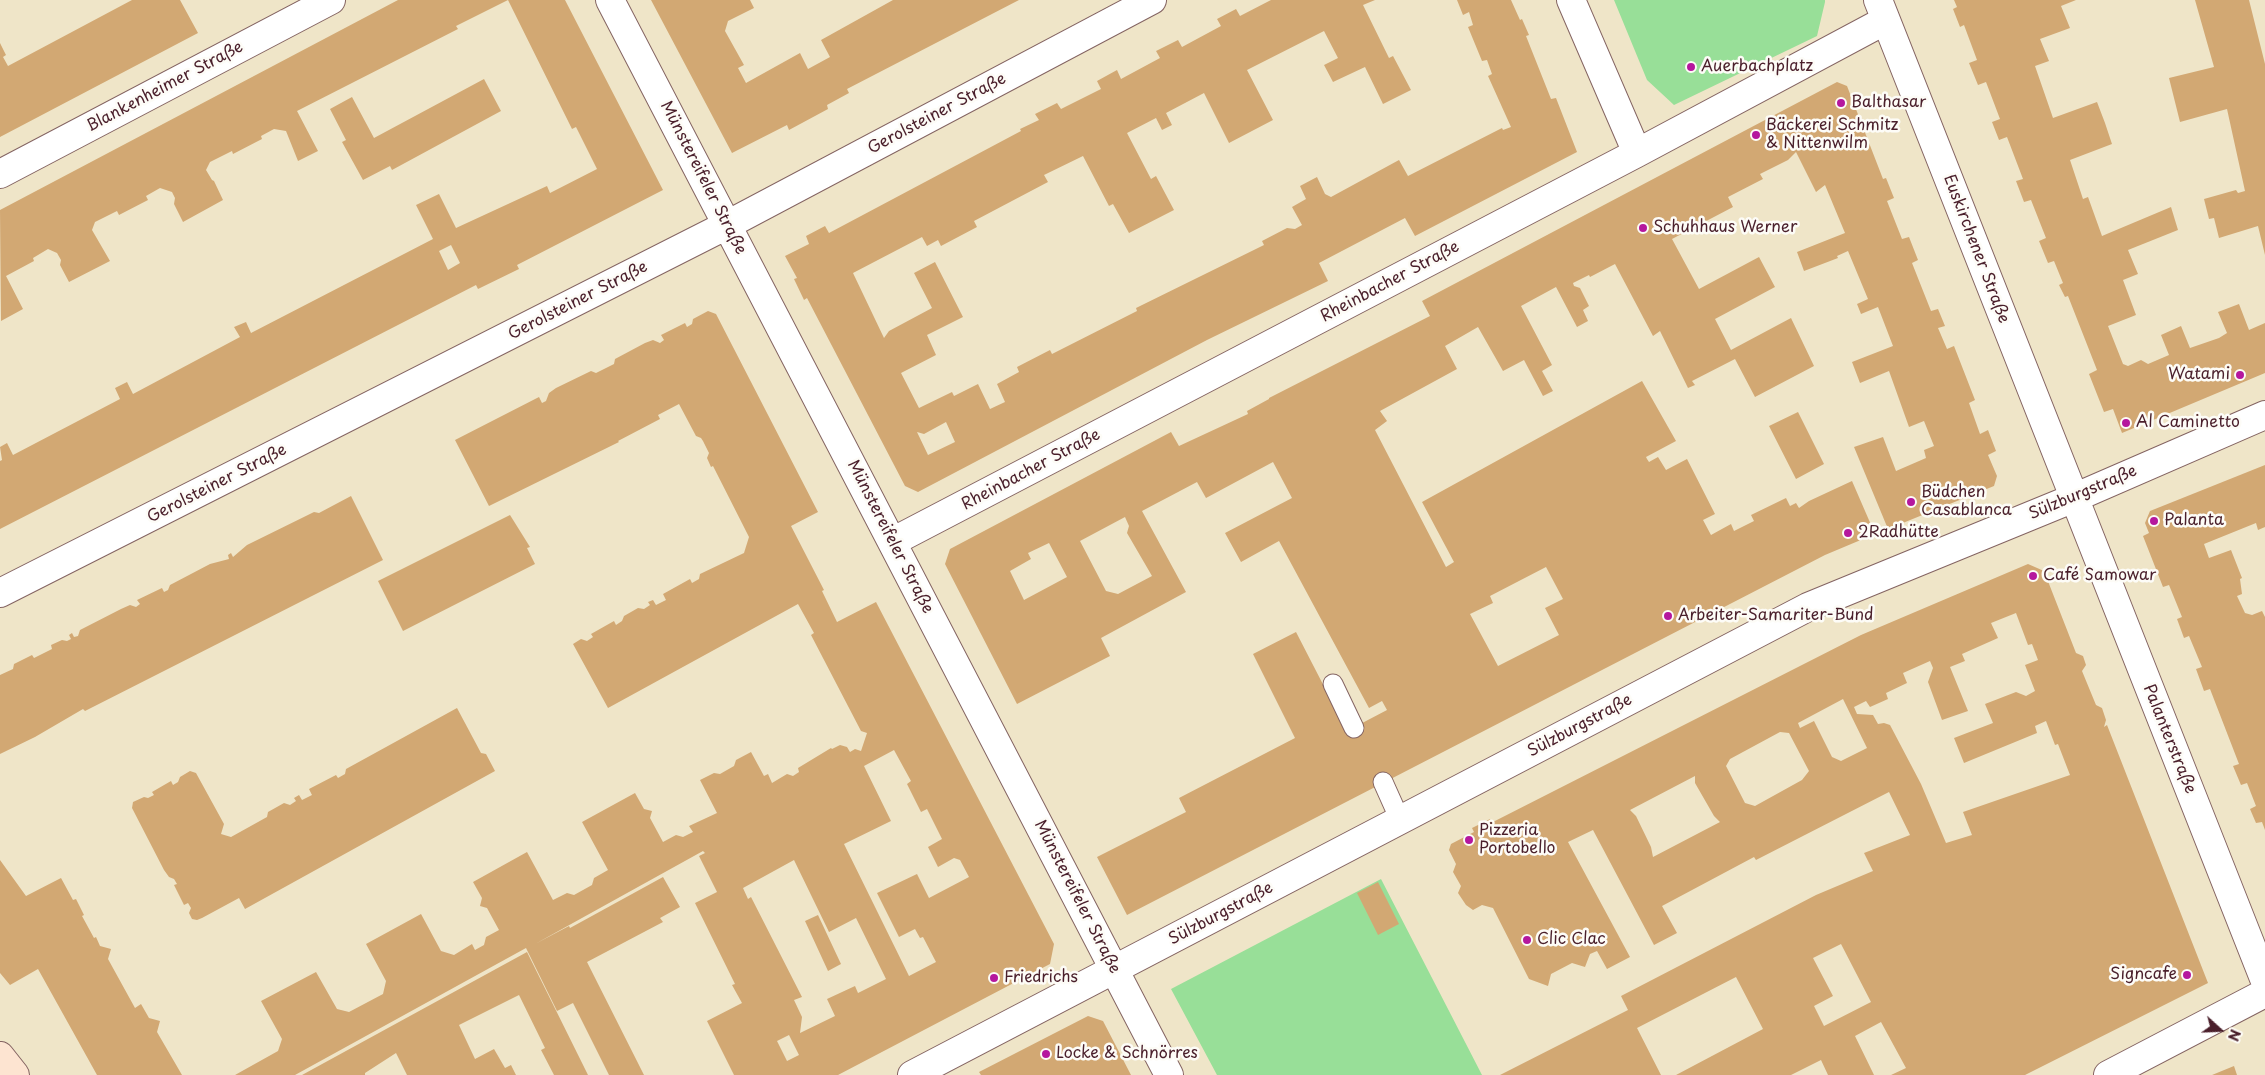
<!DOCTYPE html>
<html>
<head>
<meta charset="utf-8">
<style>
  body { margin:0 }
  #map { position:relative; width:2265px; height:1075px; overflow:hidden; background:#efe5c8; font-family:"Playpen Sans",sans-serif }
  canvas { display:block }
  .north { position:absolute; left:2195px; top:1005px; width:50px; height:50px; -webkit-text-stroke:4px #fdfcf7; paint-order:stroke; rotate:110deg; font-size:14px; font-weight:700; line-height:20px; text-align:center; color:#4a1f2b }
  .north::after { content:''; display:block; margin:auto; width:18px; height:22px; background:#4a1f2b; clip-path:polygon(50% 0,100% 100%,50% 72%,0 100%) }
</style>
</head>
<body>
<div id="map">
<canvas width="2265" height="1075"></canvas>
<div class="north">N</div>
</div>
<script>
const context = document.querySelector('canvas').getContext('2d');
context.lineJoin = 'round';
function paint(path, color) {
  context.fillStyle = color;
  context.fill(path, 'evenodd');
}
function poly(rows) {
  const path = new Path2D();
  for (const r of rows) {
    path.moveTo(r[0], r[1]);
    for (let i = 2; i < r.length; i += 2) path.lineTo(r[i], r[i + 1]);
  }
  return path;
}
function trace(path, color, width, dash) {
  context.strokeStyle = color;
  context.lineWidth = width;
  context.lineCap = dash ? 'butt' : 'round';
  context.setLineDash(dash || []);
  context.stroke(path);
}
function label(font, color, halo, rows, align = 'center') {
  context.font = font + ' "Playpen Sans",sans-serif';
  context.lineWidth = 5;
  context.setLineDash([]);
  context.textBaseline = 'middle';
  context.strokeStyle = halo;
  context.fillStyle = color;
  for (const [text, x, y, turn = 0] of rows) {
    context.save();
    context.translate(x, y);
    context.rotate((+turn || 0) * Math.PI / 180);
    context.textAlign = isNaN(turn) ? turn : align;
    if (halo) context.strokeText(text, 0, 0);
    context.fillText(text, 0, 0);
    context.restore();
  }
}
const green = poly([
  [1614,0,1825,0,1825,2,1817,36,1674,105,1647,80],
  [1381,879,1482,1075,1217,1075,1171,989]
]);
const building = poly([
  [132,0,180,0,198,33,0,137,0,43,6,55,3,57,8,66],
  [398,0,508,0,456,26,458,29,297,111,318,151,298,161,286,131,274,129,261,136,262,139,233,154,232,151,210,162,206,170,212,180,214,181,223,200,183,222,174,204,175,198,172,192,160,188,146,196,148,200,119,215,117,211,95,222,92,230,110,261,69,282,60,265,61,260,57,253,48,249,33,258,34,261,6,276,23,309,1,321,0,210],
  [508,0,565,0,663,190,517,265,519,269,478,289,476,285,0,529,0,461,2,460,0,447,7,443,13,455,120,399,115,388,127,382,133,394,240,337,234,327,246,322,251,333,433,239,416,205,439,194,456,228,547,186,550,193,597,169,576,127,572,129],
  [451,245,460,263,448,270,439,251],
  [651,0,750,0,754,8,728,21,725,31,744,65,738,68,746,83,800,53,808,69,830,57,821,40,893,0,1019,0,847,89,849,93,827,105,828,109,789,130,787,125,732,153],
  [1271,0,1375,0,1363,5,1389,58,1393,56,1411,90,1383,104,1365,67,1333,82,1324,65,1338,58,1324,31,1247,70,1273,120,1229,143,1204,93,1166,113,1172,125,1162,130,1156,118,1127,133,1151,179,1156,176,1174,210,1129,233,1113,204,1109,206,1083,156,1044,175,1048,182,974,221,977,227,941,246,938,240,927,246,922,237,853,273,884,338,889,331,932,308,914,273,935,262,963,317,927,335,936,355,901,373,919,408,952,392,954,396,978,384,990,409,1005,402,997,384,1019,372,1017,367,1050,350,1052,354,1137,311,1136,308,1264,245,1262,241,1287,228,1295,229,1302,225,1292,207,1306,199,1300,186,1317,177,1325,194,1331,197,1399,160,1408,176,1502,128,1503,130,1511,127,1488,76,1492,74,1487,60,1482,61,1468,27,1473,25,1469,12,1463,15,1457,0,1511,0,1520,20,1522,19,1529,35,1526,36,1551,99,1556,98,1577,152,1415,236,1405,218,1319,263,1328,281,1207,340,918,492,905,486,807,298,804,300,794,279,797,278,785,256,809,244,806,236,825,226,829,233,1021,131,1020,129,1039,120,1035,114,1057,103,1061,109,1101,89,1097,81,1117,70,1121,79,1160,58,1156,51,1178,40,1182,47,1221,26,1217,19,1236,9,1240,16],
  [946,422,955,442,928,455,917,432,924,434],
  [1954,0,2076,0,2061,6,2070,28,2040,39,2049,61,2035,66,2053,118,2097,102,2105,123,2112,144,2070,160,2083,199,2088,197,2102,236,2171,207,2178,230,2128,250,2138,274,2123,280,2136,315,2108,326,2123,364,2128,366,2141,360,2148,364,2169,355,2161,335,2181,326,2190,348,2219,338,2227,333,2218,312,2239,304,2249,330,2265,323,2265,373,2122,433,2113,409,2104,412,2089,374,2097,370,2068,296,2065,297,2059,285,2063,283,2054,261,2048,263,2039,241,2046,238,2031,200,2024,202,2016,181,2023,179,2007,137,1999,140,1992,122,2000,119,1986,82,1978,85,1969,63,1977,60,1964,25,1960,27,1953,9,1957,7],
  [2195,0,2249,0,2265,64,2265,255,2258,226,2219,238,2214,218,2209,219,2204,199,2236,190,2238,193,2245,191,2227,109,2180,122,2169,78,2214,67],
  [484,79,501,111,392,170,390,166,363,180,342,142,346,140,330,109,352,97,374,138],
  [1837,82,1847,86,1883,179,1886,178,1894,198,1887,201,1902,239,1909,237,1918,260,1912,263,1931,311,1938,309,1945,326,1938,328,1947,349,1954,346,1975,400,1969,403,1980,434,1988,430,1996,451,1988,455,1997,476,1994,486,1888,529,1854,447,1883,437,1896,471,1926,458,1924,450,1934,446,1924,421,1909,427,1889,371,1860,383,1852,362,1893,346,1878,307,1861,314,1857,304,1868,299,1848,251,1837,256,1838,258,1804,271,1797,252,1845,233,1825,185,1816,192,1796,152,1788,160,1760,174,1763,179,1728,197,1733,207,1672,239,1699,289,1759,257,1775,287,1715,319,1731,350,1791,318,1814,366,1755,397,1735,359,1692,381,1695,385,1688,388,1660,331,1653,336,1615,264,1590,277,1589,275,1573,283,1574,286,1580,288,1589,306,1583,310,1588,321,1577,327,1556,287,1521,306,1552,365,1542,371,1553,391,1543,396,1524,360,1503,371,1478,327,1445,346,1457,369,1380,411,1387,421,1375,430,1446,567,1454,562,1422,502,1642,381,1676,441,1646,457,1647,459,1649,462,1658,457,1666,470,1687,459,1715,514,1703,520,1711,535,1731,524,1734,531,1754,521,1751,515,1786,498,1790,506,1796,503,1799,508,1809,501,1852,481,1875,534,1825,555,1127,915,1097,857,1186,812,1179,798,1295,738,1253,654,1296,632,1347,731,1387,710,1382,701,1369,708,1279,541,1241,562,1225,533,1292,498,1273,462,1206,498,1197,482,1142,511,1186,592,1101,638,1110,656,1017,704,945,564,950,549,1171,432,1179,446,1248,414,1247,411,1269,399,1269,398,1430,316,1422,301],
  [1125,517,1129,526,1127,533,1152,576,1118,594,1106,591,1080,541],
  [1049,543,1067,577,1024,600,1010,571,1031,559,1028,553],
  [1546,567,1563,599,1545,608,1559,635,1498,666,1470,614,1493,603,1490,596],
  [708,311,716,314,818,512,791,526,824,590,822,591,837,622,876,602,1054,944,1050,964,838,1075,734,1075,707,1021,742,1003,732,985,735,984,695,903,717,892,699,856,705,853,703,851,535,944,569,926,570,928,663,877,680,907,660,918,663,922,587,962,644,1075,609,1075,573,1003,557,1011,526,948,295,1075,235,1075,278,1051,282,1039,261,1001,316,972,337,1009,349,1012,383,994,386,981,366,944,421,914,441,951,454,955,472,944,475,950,484,945,486,937,499,930,487,908,480,906,482,898,473,882,527,852,553,900,567,893,574,895,592,885,594,878,608,870,582,822,635,793,644,809,652,811,650,818,663,842,676,835,683,837,693,832,689,826,717,813,700,780,714,773,720,774,734,766,736,760,751,752,764,776,768,774,772,783,787,774,793,776,799,772,798,768,831,748,832,749,840,745,847,747,850,752,855,749,861,751,867,733,861,731,811,635,814,633,798,604,608,708,573,644,581,639,587,641,593,637,591,634,614,621,616,625,622,621,624,616,638,608,644,609,650,605,648,602,653,600,656,605,666,600,663,594,690,579,692,583,699,579,700,574,744,553,749,537,713,466,711,467,707,458,709,453,703,441,701,438,696,436,679,404,658,415,660,419,618,441,619,442,489,506,455,440,539,397,542,403,546,401,549,393,556,388,591,371,596,373,614,364,615,359,645,343,653,340,660,343,664,340,661,335,685,323,687,327,692,324,693,319],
  [894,750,911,781,907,784,921,812,927,809,942,839,928,847,938,867,954,858,960,860,969,877,929,898,917,874,877,893,899,937,915,929,920,938,923,937,936,962,909,976,844,844,891,821,864,766],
  [794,860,829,932,856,918,886,979,858,993,855,986,827,999,835,1016,800,1033,802,1017,794,1000,802,997,751,897,748,899,743,888],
  [789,1035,799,1055,787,1061,777,1041],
  [1798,412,1824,464,1796,479,1769,426],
  [2265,465,2265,527,2258,530,2256,523,2204,544,2209,558,2231,550,2242,578,2240,579,2242,594,2237,596,2245,613,2252,615,2262,611,2265,617,2265,830,2262,822,2256,823,2250,809,2256,806,2247,783,2241,785,2233,766,2239,764,2210,689,2204,691,2196,669,2202,667,2189,636,2184,638,2177,619,2182,617,2169,585,2163,587,2143,536,2149,533,2145,523,2150,511],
  [351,496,383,560,85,711,83,709,35,737,0,754,0,675,13,669,14,664,32,655,34,658,52,649,51,645,62,640,67,641,71,639,69,635,72,633,74,637,78,636,80,630,121,609,130,605,136,607,140,604,137,600,162,588,164,592,168,590,170,585,210,564,229,559,228,555,231,553,233,557,247,545,314,512,319,513],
  [510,515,530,547,527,548,535,564,403,631,378,581],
  [2028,564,2044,571,2076,653,2083,656,2086,665,2082,671,2096,705,2102,708,2106,720,2104,727,2107,725,2208,983,2025,1075,1891,1075,1906,1068,1881,1022,1855,1036,1874,1075,1828,1075,1821,1060,1791,1075,1676,1075,1763,1029,1736,977,1637,1028,1661,1075,1500,1075,1628,1010,1621,996,1816,895,1873,871,1864,853,1910,835,1889,792,1756,860,1754,857,1662,906,1677,933,1654,945,1593,830,1568,842,1630,957,1607,969,1597,951,1590,954,1585,967,1572,963,1551,974,1548,986,1529,979,1493,908,1482,905,1473,910,1466,905,1458,893,1461,886,1453,872,1456,864,1449,850,1451,844,1474,832,1472,828,1490,819,1491,823,1861,635],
  [2016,613,2028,645,2032,644,2038,660,2025,665,2035,691,2026,696,2016,692,1985,704,1993,723,1954,738,1964,763,2037,733,2035,726,2046,721,2055,745,2058,744,2070,775,1963,812,1972,835,1946,843,1921,784,1890,725,1884,723,1878,724,1873,715,1857,714,1854,707,1866,701,1870,707,1888,699,1886,693,1907,683,1903,673,1930,661,1933,668,1928,682,1942,720,1968,711,1950,667,1965,661,1962,654,1998,638,1991,623],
  [1843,699,1867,748,1841,761,1832,757,1814,721,1800,728,1798,723],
  [1780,732,1789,733,1809,771,1802,780,1755,806,1745,803,1726,766,1730,759],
  [1695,776,1695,783,1714,816,1720,822,1653,857,1651,847,1636,816,1630,810],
  [1841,944,1871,1002,1824,1026,1814,1006,1833,996,1813,958],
  [457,708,481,753,486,754,495,771,245,909,239,898,202,918,197,920,192,919,189,913,191,908,188,903,184,905,174,885,177,884,174,879,169,877,164,870,132,808,133,802,144,797,148,798,154,795,152,792,171,781,173,785,178,782,180,777,190,771,196,773,224,824,221,834,231,837,267,817,268,812,284,803,290,805,296,801,294,798,299,795,302,800,312,795,309,789,336,775,338,778,345,774,346,769],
  [0,860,26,896,61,878,73,900,76,899,84,915,82,916,94,938,96,937,100,946,111,949,108,959,135,1008,141,1004,149,1018,160,1021,157,1032,182,1075,97,1075,38,969,10,985,0,973],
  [1378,882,1399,924,1378,935,1357,893],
  [818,915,841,964,828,971,805,921],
  [527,952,588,1075,554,1075,541,1050,545,1048,519,995,459,1025,475,1059,494,1049,505,1068,511,1065,516,1075,407,1075,396,1053,365,1073,365,1075,302,1075],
  [1088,1016,1103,1021,1131,1075,981,1075,979,1072],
  [2234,1066,2237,1075,2212,1075]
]);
const lane = poly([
  [1333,684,1354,728],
  [1383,782,1400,820]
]);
const street = poly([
  [610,0,1169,1075],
  [1571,0,1637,153],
  [1878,0,2265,981],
  [0,174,331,0],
  [892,542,1637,153,1886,20],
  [0,593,727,225,1152,0],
  [912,1075,1808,607,2074,498,2265,415],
  [2108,1075,2265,993]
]);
const secondary = poly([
  [0,1056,15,1075]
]);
const markers = [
  [1691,67,5,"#b5179e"],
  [1841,103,5,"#b5179e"],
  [1756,135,5,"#b5179e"],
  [1643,228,5,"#b5179e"],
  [2240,375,5,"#b5179e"],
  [2126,423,5,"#b5179e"],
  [1911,502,5,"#b5179e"],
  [2154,521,5,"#b5179e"],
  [1848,533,5,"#b5179e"],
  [2033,576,5,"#b5179e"],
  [1668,616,5,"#b5179e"],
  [1469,840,5,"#b5179e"],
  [1527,940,5,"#b5179e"],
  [2187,975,5,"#b5179e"],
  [994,978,5,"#b5179e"],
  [1046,1054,5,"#b5179e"]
];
const poiNames = [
  ["Auerbachplatz",1701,67],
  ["Balthasar",1851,103],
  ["Bäckerei Schmitz",1766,126],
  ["& Nittenwilm",1766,144],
  ["Schuhhaus Werner",1653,228],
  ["Watami",2230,375,"right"],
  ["Al Caminetto",2136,423],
  ["Büdchen",1921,493],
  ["Casablanca",1921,511],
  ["Palanta",2164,521],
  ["2Radhütte",1858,533],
  ["Café Samowar",2043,576],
  ["Arbeiter-Samariter-Bund",1678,616],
  ["Pizzeria",1479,831],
  ["Portobello",1479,849],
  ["Clic Clac",1537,940],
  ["Signcafe",2177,975,"right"],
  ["Friedrichs",1004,978],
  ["Locke & Schnörres",1056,1054]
];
const streetNames = [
  ["Blankenheimer Straße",165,87,-28],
  ["Gerolsteiner Straße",937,114,-28],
  ["Münstereifeler Straße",703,178,63],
  ["Euskirchener Straße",1976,249,69],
  ["Rheinbacher Straße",1390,282,-28],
  ["Gerolsteiner Straße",578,301,-27],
  ["Rheinbacher Straße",1031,470,-28],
  ["Gerolsteiner Straße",217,484,-27],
  ["Sülzburgstraße",2083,493,-23],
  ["Münstereifeler Straße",890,537,63],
  ["Sülzburgstraße",1580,726,-28],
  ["Palanterstraße",2169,739,68],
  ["Münstereifeler Straße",1077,897,63],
  ["Sülzburgstraße",1221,914,-28]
];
paint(green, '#98df98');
paint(building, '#d2a873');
trace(lane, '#846462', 21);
trace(street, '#846462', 30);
trace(secondary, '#846462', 30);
trace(lane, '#fff', 19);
trace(street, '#fff', 28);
trace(secondary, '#fde4d1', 28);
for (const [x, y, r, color] of markers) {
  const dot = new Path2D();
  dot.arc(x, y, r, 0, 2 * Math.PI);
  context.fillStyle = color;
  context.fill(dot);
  trace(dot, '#fdfcf7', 2);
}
label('16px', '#4a1f2b', '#fdfcf7', poiNames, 'left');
label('16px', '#4a1f2b', '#fdfcf7', streetNames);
</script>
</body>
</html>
